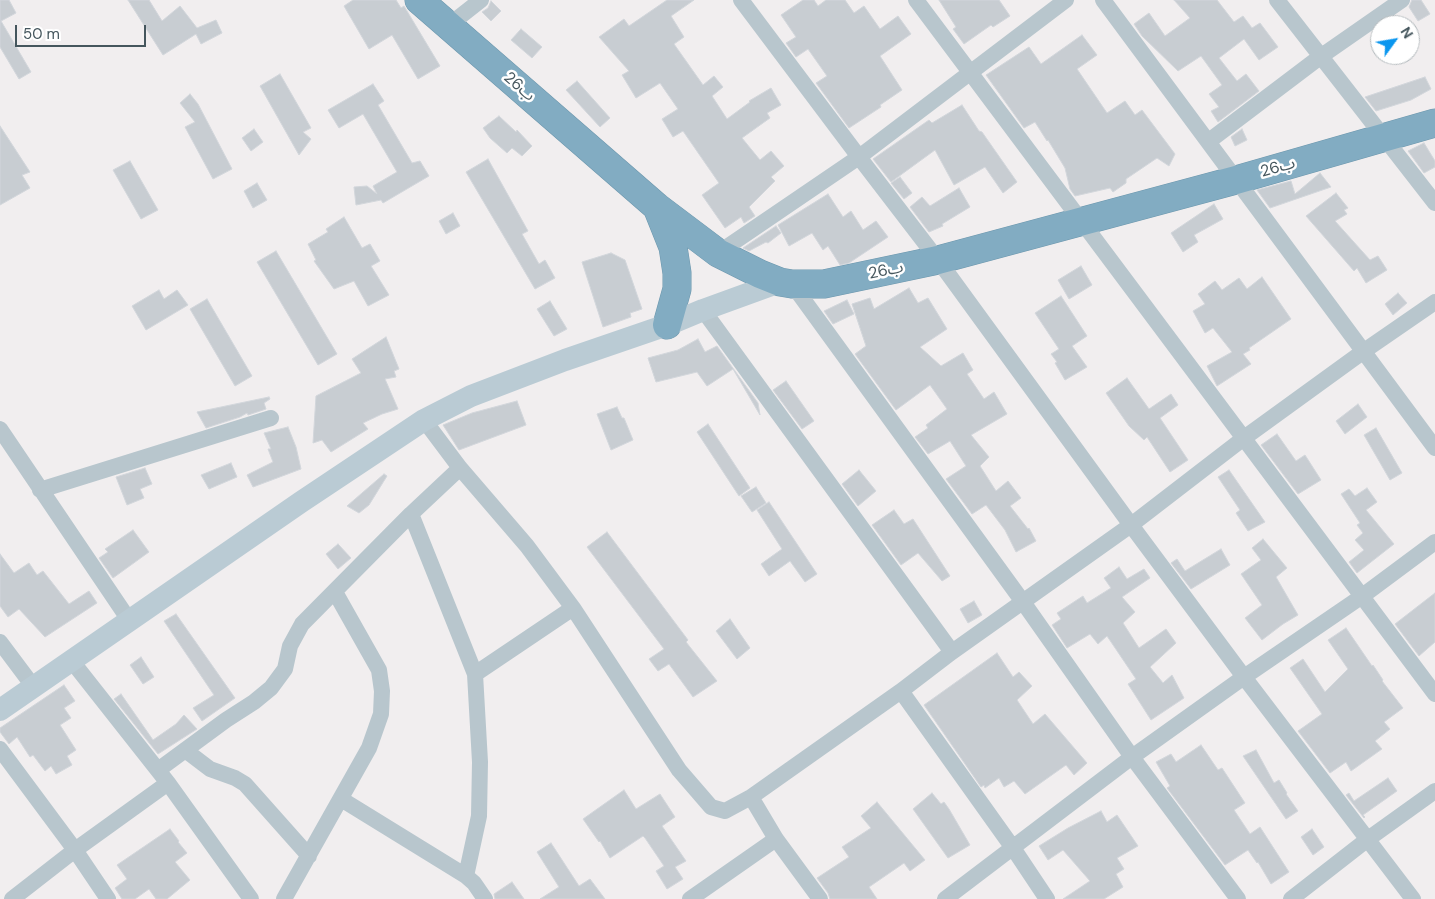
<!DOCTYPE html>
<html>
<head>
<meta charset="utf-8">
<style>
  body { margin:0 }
  #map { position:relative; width:1435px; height:899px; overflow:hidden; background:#f1eeef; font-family:"DM Sans",sans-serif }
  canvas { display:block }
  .north { position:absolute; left:1370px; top:15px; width:50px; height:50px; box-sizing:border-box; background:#fff; border:1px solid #b5bbbe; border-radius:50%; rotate:58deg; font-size:14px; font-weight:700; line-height:20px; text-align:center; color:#45565d }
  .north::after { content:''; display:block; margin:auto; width:18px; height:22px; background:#0a96ef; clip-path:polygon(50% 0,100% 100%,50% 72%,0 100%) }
  .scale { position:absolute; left:15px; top:25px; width:131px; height:22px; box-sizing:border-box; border:2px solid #45565d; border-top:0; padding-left:6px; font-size:15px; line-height:18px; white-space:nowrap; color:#45565d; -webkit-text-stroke:4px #fff; paint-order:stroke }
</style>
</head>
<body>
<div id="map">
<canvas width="1435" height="899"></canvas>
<div class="north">N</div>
<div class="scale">50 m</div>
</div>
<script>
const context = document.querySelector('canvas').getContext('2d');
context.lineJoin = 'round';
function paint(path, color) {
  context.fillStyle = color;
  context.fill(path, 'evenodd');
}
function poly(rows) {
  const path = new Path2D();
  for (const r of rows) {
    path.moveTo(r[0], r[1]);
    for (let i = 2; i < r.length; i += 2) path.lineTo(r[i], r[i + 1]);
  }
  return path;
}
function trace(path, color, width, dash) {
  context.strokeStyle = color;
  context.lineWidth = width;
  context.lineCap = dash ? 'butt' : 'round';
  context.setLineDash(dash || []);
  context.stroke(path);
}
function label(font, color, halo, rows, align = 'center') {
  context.font = font + ' "DM Sans","Noto Sans Arabic",sans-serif';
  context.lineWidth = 5;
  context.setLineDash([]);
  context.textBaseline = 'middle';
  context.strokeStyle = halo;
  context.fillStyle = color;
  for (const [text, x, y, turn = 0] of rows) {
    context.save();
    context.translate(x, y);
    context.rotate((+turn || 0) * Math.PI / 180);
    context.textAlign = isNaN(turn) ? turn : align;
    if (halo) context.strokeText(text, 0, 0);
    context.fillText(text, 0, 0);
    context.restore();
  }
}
const building = poly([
  [0,0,9,0,16,13,1,21,31,72,19,79,0,47,0,0],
  [128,0,149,0,162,21,180,6,197,28,216,20,222,33,201,44,196,34,163,55,128,0],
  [353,0,396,0,401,8,404,6,440,66,418,79,392,35,369,49,344,6,353,0],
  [667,0,694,0,671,16,684,37,674,44,703,85,714,76,723,87,712,96,727,119,750,102,749,101,771,88,781,105,767,113,770,118,742,138,760,160,771,151,784,166,771,177,775,181,749,207,755,216,744,223,741,217,725,228,702,195,719,183,683,131,673,137,662,119,678,109,660,83,636,98,622,75,629,71,599,37,624,19,629,26,667,0],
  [803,0,814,0,818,6,826,0,845,0,854,13,864,6,880,29,898,16,911,34,880,56,902,90,880,105,881,107,849,128,816,83,827,76,808,49,796,57,786,43,796,37,781,15,803,0],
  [939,0,999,0,1010,16,993,27,991,25,964,44,953,29,956,27,939,0],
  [1174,0,1217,0,1234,22,1243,16,1252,28,1260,23,1278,47,1259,60,1244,39,1219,58,1237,81,1246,74,1259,91,1218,122,1211,111,1219,107,1209,94,1222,85,1201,56,1178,71,1142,36,1134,24,1149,13,1165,36,1190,18,1174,0],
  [1412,0,1421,0,1430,14,1418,21,1409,7,1412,0],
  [491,1,501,11,491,21,482,12,488,8,491,1],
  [521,29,542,47,532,58,511,40,521,29],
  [1082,35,1097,55,1077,69,1107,113,1125,101,1135,115,1142,110,1175,154,1169,166,1157,158,1126,179,1126,183,1113,192,1110,188,1075,196,1070,189,1065,168,1048,140,1047,141,1035,122,1024,128,986,75,1029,47,1041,64,1082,35],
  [280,74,311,128,303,132,311,139,299,155,260,86,280,74],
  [1425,77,1431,89,1411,100,1376,111,1365,97,1425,77],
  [577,81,610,118,600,127,566,90,577,81],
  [373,84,384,101,378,105,412,163,420,161,429,176,383,203,381,200,356,205,354,187,367,186,377,194,373,186,397,172,363,114,339,128,328,110,373,84],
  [190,94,198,104,232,169,213,179,185,127,195,122,180,103,190,94],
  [962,105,979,131,982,132,1017,182,1003,193,985,167,954,185,935,150,891,182,873,159,929,120,932,123,962,105],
  [499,116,516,132,517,130,532,146,522,156,512,148,507,153,490,138,483,128,499,116],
  [0,126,30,172,22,175,30,188,0,205,0,126],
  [254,129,263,142,251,151,242,138,254,129],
  [1242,129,1247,140,1235,146,1231,137,1242,129],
  [1424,143,1435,161,1435,167,1424,173,1408,151,1424,143],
  [488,159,528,231,522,234,539,264,545,260,555,278,535,289,466,172,488,159],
  [130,161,158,210,141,219,113,170,130,161],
  [1320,173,1331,187,1270,208,1257,190,1291,181,1295,194,1320,173],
  [900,177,912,193,904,199,891,183,900,177],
  [257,183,267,200,253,208,244,191,257,183],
  [959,188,970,207,942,224,943,226,929,232,910,207,922,197,930,206,959,188],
  [1336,193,1348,208,1344,210,1347,214,1335,221,1370,260,1378,256,1387,270,1366,283,1357,268,1354,271,1306,216,1336,193],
  [828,194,843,217,851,211,863,230,876,221,888,237,849,263,840,265,828,246,823,250,812,233,789,246,778,225,828,194],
  [1214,204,1223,219,1194,235,1198,242,1183,252,1171,233,1214,204],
  [453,213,460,226,446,234,439,221,453,213],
  [344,217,362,248,370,244,380,261,371,266,389,295,368,306,354,281,334,289,314,261,316,260,308,244,328,232,326,229,344,217],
  [776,226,781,233,768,243,766,242,749,251,743,248,776,226],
  [276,251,337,354,318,365,257,262,276,251],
  [611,253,625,260,642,309,630,313,631,317,603,327,582,262,611,253],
  [1081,266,1092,285,1069,299,1058,280,1081,266],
  [1262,277,1291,319,1249,348,1250,350,1243,354,1251,364,1217,386,1207,366,1232,352,1213,328,1205,333,1193,311,1205,304,1198,294,1215,281,1222,290,1239,278,1247,289,1262,277],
  [909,288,918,303,928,298,947,329,920,347,941,366,963,353,973,370,967,374,984,399,994,392,1007,414,971,435,989,457,980,466,996,491,1008,481,1021,498,1010,506,1028,529,1029,528,1036,541,1016,552,1005,530,986,505,972,514,946,479,966,466,950,441,928,454,915,437,928,428,926,425,947,409,930,385,896,410,855,354,866,346,852,304,870,298,874,309,909,288],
  [159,290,164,299,177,290,188,305,146,330,132,306,159,290],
  [1398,293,1407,303,1393,315,1385,304,1398,293],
  [1061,296,1087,336,1072,346,1087,367,1065,380,1055,363,1057,362,1051,354,1059,349,1035,313,1061,296],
  [207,299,252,376,235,386,190,309,207,299],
  [847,300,854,314,833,324,824,311,847,300],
  [550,301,567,329,554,336,537,309,550,301],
  [386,337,399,369,394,371,396,377,385,379,398,409,382,414,363,423,368,429,331,452,322,440,313,443,316,396,361,373,352,359,386,337],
  [698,339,705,352,717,346,758,403,760,415,733,369,707,386,697,372,656,382,648,358,678,350,698,339],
  [1127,378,1149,409,1171,394,1178,405,1160,418,1188,460,1170,472,1147,437,1144,440,1129,426,1106,393,1127,378],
  [786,381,814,421,802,429,773,390,786,381],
  [269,397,270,399,264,403,266,409,248,415,247,413,240,417,206,428,197,412,269,397],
  [517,401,526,425,459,450,443,425,472,413,517,401],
  [1358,404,1367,417,1345,434,1336,421,1358,404],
  [617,407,622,418,624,418,633,440,611,450,597,414,617,407],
  [708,424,750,488,739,496,697,432,708,424],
  [288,427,296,447,301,469,253,487,247,475,273,462,268,449,271,449,264,433,288,427],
  [1376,428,1402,473,1390,480,1364,435,1376,428],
  [1277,434,1296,461,1305,455,1321,480,1298,494,1261,445,1277,434],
  [231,463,237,477,209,489,201,475,231,463],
  [145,468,152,484,140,489,144,498,127,505,116,477,145,468],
  [859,470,876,491,858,506,842,484,859,470],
  [1229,470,1265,522,1248,531,1236,513,1240,510,1218,477,1229,470],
  [384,474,387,476,369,505,359,513,347,506,384,474],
  [756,487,766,503,752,512,741,496,756,487],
  [1367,488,1377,502,1366,510,1394,544,1357,573,1349,562,1364,550,1355,540,1363,533,1357,525,1360,523,1341,494,1349,489,1355,496,1367,488],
  [769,502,817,574,805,582,790,561,769,576,761,564,782,549,757,510,769,502],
  [894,510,904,524,913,519,950,576,942,581,918,553,901,565,872,525,894,510],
  [133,530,149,552,113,578,99,558,108,552,105,549,133,530],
  [607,532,688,640,686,642,717,681,693,697,669,664,658,671,649,659,664,649,587,547,607,532],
  [1263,539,1287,568,1276,577,1298,615,1283,624,1262,640,1245,618,1262,605,1241,574,1261,560,1252,548,1263,539],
  [338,544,351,558,338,569,326,554,338,544],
  [1221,549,1230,565,1191,589,1171,563,1177,559,1185,571,1221,549],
  [0,554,14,573,29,563,37,575,43,571,69,604,89,591,97,603,45,637,19,609,8,617,0,606,0,554],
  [1119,567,1127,579,1144,569,1150,578,1122,597,1135,612,1123,623,1139,648,1166,629,1176,643,1150,667,1163,683,1172,675,1184,698,1151,720,1128,684,1136,679,1107,636,1098,644,1090,634,1067,648,1052,625,1061,619,1057,613,1083,596,1087,603,1111,588,1104,578,1119,567],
  [1435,593,1435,642,1419,656,1395,624,1435,593],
  [974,601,982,615,968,623,960,609,974,601],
  [176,614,235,698,202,721,193,708,214,695,164,621,176,614],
  [730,619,750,648,737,659,716,631,730,619],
  [1346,628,1372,666,1373,665,1383,680,1382,681,1403,708,1384,722,1390,729,1375,741,1382,749,1351,771,1346,762,1330,773,1298,731,1322,714,1290,668,1303,659,1325,692,1348,669,1328,640,1346,628],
  [997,653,1013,677,1019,672,1032,686,1017,700,1033,724,1045,714,1087,763,1074,775,1066,765,1025,794,1014,781,1004,787,999,778,985,788,984,785,981,787,924,705,997,653],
  [141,657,154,677,143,684,130,665,141,657],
  [64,685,75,701,64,708,71,718,60,725,76,750,67,756,72,765,56,774,51,766,45,771,33,755,30,757,17,737,9,744,0,732,0,728,64,685],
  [121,694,153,740,176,724,184,715,197,729,158,754,114,699,121,694],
  [1201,745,1218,770,1222,768,1245,803,1234,810,1250,834,1260,827,1289,872,1271,884,1258,862,1257,863,1248,850,1225,865,1167,788,1170,786,1156,762,1171,754,1176,762,1201,745],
  [1256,750,1274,783,1279,780,1287,793,1286,794,1298,811,1286,819,1243,756,1256,750],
  [1388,778,1397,791,1363,815,1365,817,1364,818,1346,795,1349,793,1354,801,1388,778],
  [624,790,636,809,660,794,675,817,662,826,686,861,675,867,683,879,667,889,656,871,664,866,645,838,643,836,610,858,600,841,599,842,583,819,624,790],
  [932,793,941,804,944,802,949,809,970,845,948,858,913,809,932,793],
  [877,802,925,860,910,871,904,863,869,887,877,899,830,899,828,893,817,878,849,857,842,847,871,828,861,816,877,802],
  [1101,811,1107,822,1117,815,1138,846,1117,858,1124,869,1116,874,1123,887,1104,899,1063,899,1090,881,1063,850,1048,860,1039,846,1068,828,1101,811],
  [170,829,179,841,178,842,187,853,175,862,190,880,167,899,156,899,149,889,135,899,122,899,115,888,127,879,117,865,170,829],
  [1312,829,1324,847,1313,855,1301,837,1312,829],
  [551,843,579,886,590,879,605,899,540,899,559,887,537,852,551,843],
  [512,882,524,899,495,899,494,894,512,882]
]);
const street = poly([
  [741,0,859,157,938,260,1131,525,1244,677,1413,899],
  [916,0,1435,694],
  [1103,0,1435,448],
  [1277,0,1435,203],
  [448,26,481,0],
  [1209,141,1320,57,1402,0],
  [718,253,859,157,1066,0],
  [792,284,1023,602,1132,757,1238,899],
  [703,310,952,652],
  [424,420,460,468,527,546,573,608,679,770,711,807,725,811,751,797,901,691,952,652,1131,525,1244,438,1364,351,1435,302],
  [0,429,129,620],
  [40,490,271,418],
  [411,514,475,674,480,762,479,816,466,876],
  [0,642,33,686],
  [71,660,168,783,251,899],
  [475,674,573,608],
  [901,691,1013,848,1047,899],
  [0,749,75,850,108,899],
  [185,750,210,769,235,778,245,784,309,856],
  [158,770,226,720,254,702,271,688,285,669,290,646,302,624,411,514,460,468],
  [751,797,776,839,820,899],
  [341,799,466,876,474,883,485,899],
  [12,899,75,850,168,783],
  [284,899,369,748,381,714,382,691,379,670,335,592],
  [690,899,776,839],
  [945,899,1132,757,1244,677,1361,597,1435,542],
  [1291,899,1368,839,1435,791]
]);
const secondary = poly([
  [0,710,301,502,424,420,471,396,565,360,667,325,703,310,780,282]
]);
const highway = poly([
  [419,0,657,207,718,253,760,274,780,282,792,284,824,284,938,260,1236,180,1435,123],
  [657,207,673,247,677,273,677,289,667,325]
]);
const streetNames = [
  ["26ب",519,87,41],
  ["26ب",1278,168,-16],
  ["26ب",886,271,-12]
];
paint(building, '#c8cdd2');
trace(building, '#d2d6db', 1);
trace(highway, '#6d97ad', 29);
trace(street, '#b8c6cd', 16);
trace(secondary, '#bacbd4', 22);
trace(highway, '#82acc2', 28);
label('16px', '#45565d', '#fff', streetNames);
</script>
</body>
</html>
